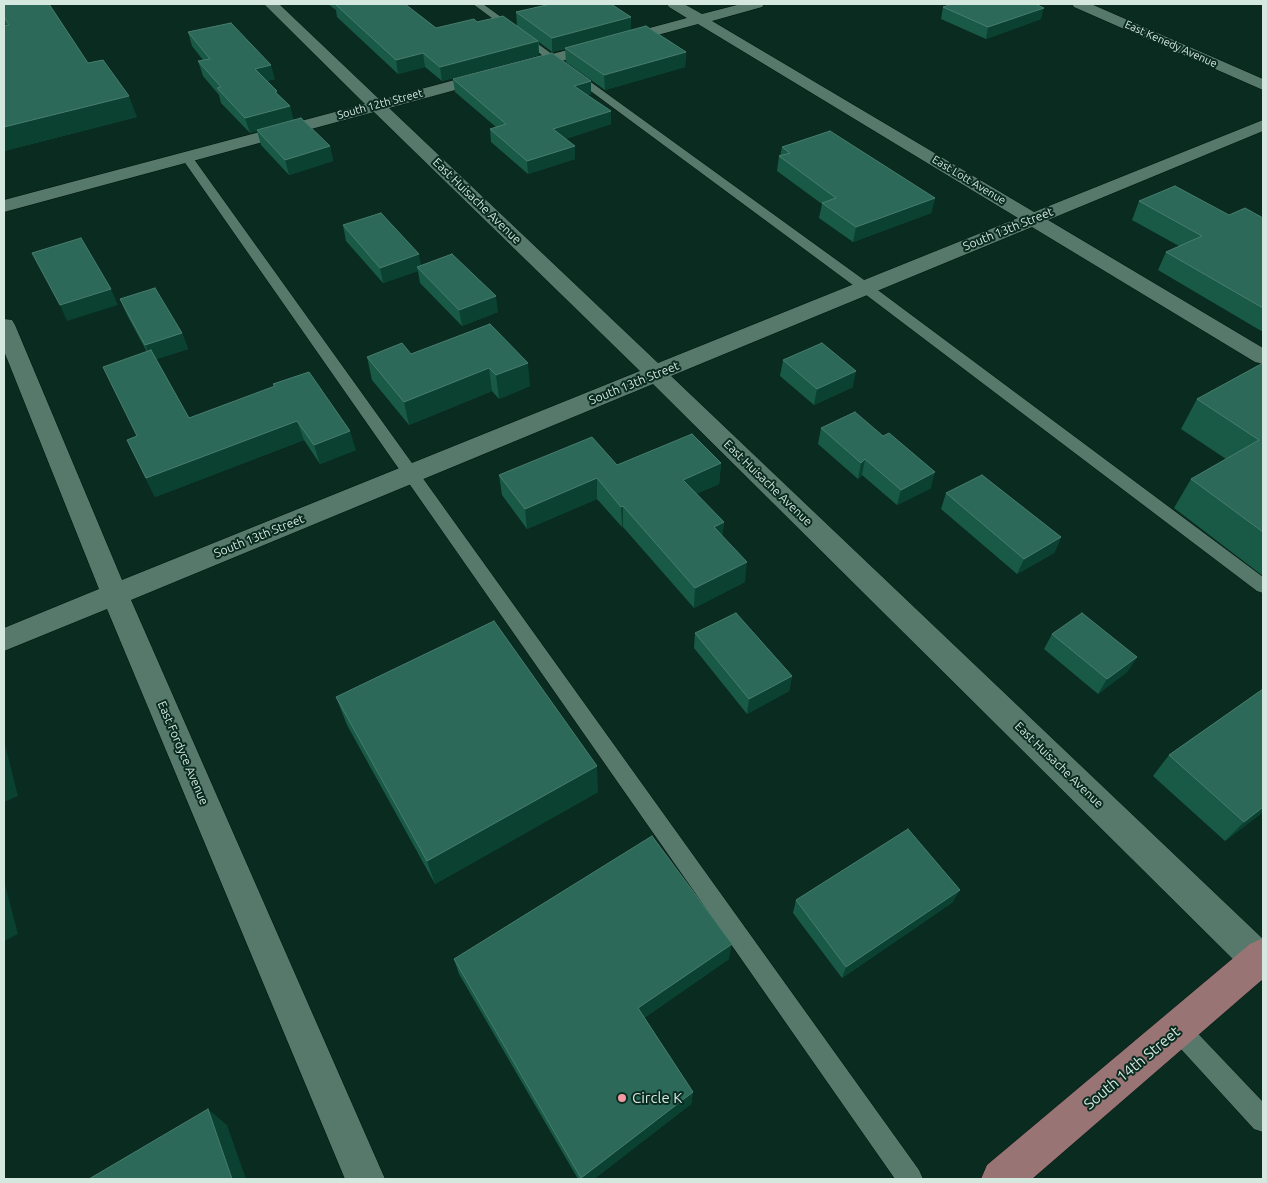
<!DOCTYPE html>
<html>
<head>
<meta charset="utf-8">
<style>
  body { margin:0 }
  #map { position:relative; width:1267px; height:1183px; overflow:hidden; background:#092b20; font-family:Ubuntu,sans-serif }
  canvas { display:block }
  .frame { position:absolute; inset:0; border:5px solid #d5e8e0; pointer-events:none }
</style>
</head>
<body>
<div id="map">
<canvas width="1267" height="1183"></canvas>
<div class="frame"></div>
</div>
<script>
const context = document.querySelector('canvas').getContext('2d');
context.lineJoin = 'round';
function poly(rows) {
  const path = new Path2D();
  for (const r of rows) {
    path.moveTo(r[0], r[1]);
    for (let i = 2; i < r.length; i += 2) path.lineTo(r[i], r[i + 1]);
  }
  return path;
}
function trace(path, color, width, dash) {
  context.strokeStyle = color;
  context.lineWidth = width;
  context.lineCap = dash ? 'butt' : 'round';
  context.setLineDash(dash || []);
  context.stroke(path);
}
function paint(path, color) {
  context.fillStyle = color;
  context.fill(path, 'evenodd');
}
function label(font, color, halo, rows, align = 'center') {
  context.font = font + ' Ubuntu,sans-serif';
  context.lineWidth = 4;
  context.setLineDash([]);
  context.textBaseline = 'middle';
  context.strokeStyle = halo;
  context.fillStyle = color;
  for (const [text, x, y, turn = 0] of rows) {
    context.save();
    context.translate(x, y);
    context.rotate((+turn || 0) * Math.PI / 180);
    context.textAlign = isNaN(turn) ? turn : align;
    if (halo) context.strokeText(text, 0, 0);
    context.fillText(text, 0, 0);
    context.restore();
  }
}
const service = poly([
  [473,4,483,4,871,285,1263,577,1263,593,1257,591,861,291,473,4],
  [187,154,191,155,919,1170,923,1179,895,1179,181,157,187,154],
  [1178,1017,1186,1021,1263,1102,1263,1132,1254,1129,1170,1037,1166,1029,1170,1021,1178,1017]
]);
const minor = poly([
  [264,4,279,4,380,100,687,18,669,7,667,4,684,4,702,14,741,4,764,4,762,7,712,21,1034,212,1263,120,1263,131,1048,220,1263,348,1263,364,1255,362,1032,227,671,376,1263,939,1263,981,1250,976,653,384,131,600,385,1179,345,1179,107,609,4,651,4,628,99,589,4,351,4,319,12,320,15,325,122,580,640,371,374,112,4,212,4,200,365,104,264,4],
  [698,24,1018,218,658,363,389,108,698,24],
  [1072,4,1091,4,1263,79,1263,90,1074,7,1072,4]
]);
const primary = poly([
  [1263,938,1263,979,1032,1179,981,1179,987,1165,1250,944,1263,938]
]);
const wall = poly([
  [4,4,88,63,137,117,4,151,4,26,6,26,4,21],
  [328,4,405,4,436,28,477,22,517,26,516,12,549,4,611,4,631,17,631,30,686,52,685,67,605,90,566,62,565,49,552,52,539,42,539,55,442,81,425,67,398,74,337,17,336,10],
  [943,7,1041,19,986,39,941,19],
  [188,32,275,79,267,81,278,94,290,106,293,120,330,146,333,161,289,175,261,145,257,131,250,133,221,103,219,95,203,76,198,61,203,60,192,46],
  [453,79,591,94,587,95,611,124,565,139,575,159,528,174,491,142,490,129,496,127,455,92],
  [782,147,935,198,931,213,853,242,819,218,822,204,777,171,779,156,780,156],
  [1139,201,1229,215,1263,218,1263,332,1158,270,1166,252,1179,246,1132,220],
  [343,225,421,265,498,312,462,326,420,283,418,271,383,283,346,241],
  [120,299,182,333,188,349,156,359,189,418,274,387,273,384,356,450,320,464,304,440,155,497,127,440,137,436,147,352,127,315],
  [490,324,530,386,499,399,492,391,409,425,372,380,367,357,411,354],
  [783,360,853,387,814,405,780,376],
  [1263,363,1263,576,1174,508,1191,479,1226,459,1181,429,1197,399],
  [821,428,931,488,897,505,862,475,858,479,818,444],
  [721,463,719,484,696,494,724,522,722,536,745,582,694,608,623,527,622,527,597,499,527,529,502,495,499,475,617,465],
  [946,493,1061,537,1054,553,1017,574,941,509],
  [695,633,792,676,789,691,747,714,694,648],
  [1052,634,1137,657,1127,672,1098,694,1044,649],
  [1263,689,1263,812,1225,841,1153,776,1169,755],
  [336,697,598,792,435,884,347,725],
  [796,900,953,902,842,978,793,913],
  [454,959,729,959,644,1018,693,1092,691,1104,594,1179,578,1179,459,974]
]);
const shadedWall = poly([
  [1044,8,1041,19,986,39,988,27],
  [631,17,631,31,552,52,552,38],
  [538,41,539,55,442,81,440,67],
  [686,52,685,67,605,90,604,75],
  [423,53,425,67,398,74,396,60],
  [271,65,275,79,259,83,255,69],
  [591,81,591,94,574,98,574,86],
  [129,96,137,117,4,151,4,127],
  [290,106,294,121,250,133,245,118],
  [611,111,611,124,554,143,553,129],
  [330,146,333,161,289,175,285,160],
  [575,146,575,159,528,174,527,161],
  [935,198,931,213,853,242,856,227],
  [419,254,422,270,417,267,418,271,383,283,380,268],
  [111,289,118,305,67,321,60,305],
  [496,296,498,312,462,326,459,310],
  [182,333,188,349,152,361,145,345],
  [528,363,530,386,499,399,496,375],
  [489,368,492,391,409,425,404,402],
  [856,371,853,387,814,405,817,389],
  [297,421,304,440,155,497,146,478],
  [350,431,356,450,320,464,314,445],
  [865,459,862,475,858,479,861,463],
  [721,463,719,484,682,500,683,480],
  [935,472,931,488,897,505,901,490],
  [597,478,597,499,527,529,525,509],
  [623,506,623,527,622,527,621,507],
  [724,522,722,542,714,527],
  [1061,537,1054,553,1017,574,1024,559],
  [747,562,745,582,694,608,695,588],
  [1137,657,1127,672,1098,694,1107,679],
  [792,676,789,691,747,714,749,699],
  [4,741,18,796,4,802],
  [597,766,598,792,435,884,427,861],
  [1263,807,1263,812,1225,841,1244,822],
  [4,881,18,934,4,941],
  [960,890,953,902,842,978,846,967],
  [732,944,729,959,638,1022,638,1008],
  [693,1092,691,1104,594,1179,582,1179,581,1178],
  [208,1109,227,1125,246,1179,232,1179]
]);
const building = poly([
  [4,4,49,4,88,63,103,60,129,96,4,127,4,26,9,25,4,17,4,4],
  [335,4,405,4,436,28,474,19,477,22,503,16,538,41,440,67,423,53,396,60,335,4],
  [551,4,611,4,631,17,552,38,516,12,551,4],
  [953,4,1035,4,1044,8,988,27,943,7,953,4],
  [231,23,271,65,255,69,277,91,275,92,290,106,245,118,217,88,221,87,198,61,210,59,188,32,231,23],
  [646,26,686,52,604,75,565,48,646,26],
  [552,53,591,81,574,86,611,111,553,129,575,146,527,161,490,129,506,124,453,79,552,53],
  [301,118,330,146,285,160,257,130,301,118],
  [830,131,935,198,856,227,822,203,836,198,779,156,790,153,782,147,830,131],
  [1175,186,1229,215,1245,208,1263,218,1263,308,1166,252,1202,236,1139,201,1175,186],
  [381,213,419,254,380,268,343,225,381,213],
  [81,238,111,289,60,305,32,253,81,238],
  [452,254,496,296,459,310,417,267,452,254],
  [155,288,182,333,145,345,120,299,155,288],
  [490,324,528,363,496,375,489,368,404,402,367,357,402,343,411,354,490,324],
  [822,343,856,371,817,389,783,360,822,343],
  [151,350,189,418,275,386,273,384,309,372,350,431,314,445,297,421,146,478,127,440,137,436,103,367,151,350],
  [1263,363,1263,532,1191,479,1259,440,1197,399,1263,363],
  [855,412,883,436,889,433,935,472,901,490,865,459,861,463,821,428,855,412],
  [692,434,721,463,683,480,724,522,714,527,747,562,695,588,623,506,621,507,597,478,525,509,499,475,592,437,617,465,692,434],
  [982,475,1061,537,1024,559,946,493,982,475],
  [736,613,792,676,749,699,695,633,736,613],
  [1082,613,1137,657,1107,679,1052,634,1082,613],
  [494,621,597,766,427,861,336,697,494,621],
  [1263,689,1263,807,1244,822,1169,755,1263,689],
  [908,829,960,890,846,967,796,900,908,829],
  [652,836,732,944,638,1008,693,1092,581,1178,454,959,652,836],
  [208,1109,232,1179,89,1179,208,1109]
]);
const markers = [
  [622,1098,5,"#f49aa2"]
];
const farStreetnames = [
  ["East Kenedy Avenue",1171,44,24],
  ["South 12th Street",380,104,-15],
  ["East Lott Avenue",969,180,31]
];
const streetNames = [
  ["East Huisache Avenue",477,201,44],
  ["South 13th Street",1008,229,-22],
  ["South 13th Street",634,383,-22],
  ["East Huisache Avenue",768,483,44],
  ["South 13th Street",259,536,-22],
  ["East Fordyce Avenue",183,753,67],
  ["East Huisache Avenue",1059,765,44]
];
const nearStreetnames = [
  ["South 14th Street",1132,1068,-40]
];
const nearPoinames = [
  ["Circle K",632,1098]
];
trace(service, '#00120b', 1);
trace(minor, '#00120b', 1);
trace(primary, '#00120b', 1);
paint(service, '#57796c');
paint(minor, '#57796c');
paint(primary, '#987474');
paint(wall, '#195a47');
paint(shadedWall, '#0a4131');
paint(building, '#2d6958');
trace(building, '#487d6d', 1);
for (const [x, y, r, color] of markers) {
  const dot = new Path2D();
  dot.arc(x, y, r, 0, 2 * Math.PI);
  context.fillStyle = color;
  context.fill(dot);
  trace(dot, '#092b20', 2);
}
label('11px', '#d5e8e0', '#092b20', farStreetnames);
label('12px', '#d5e8e0', '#092b20', streetNames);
label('15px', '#d5e8e0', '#092b20', nearStreetnames);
label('15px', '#d5e8e0', '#092b20', nearPoinames, 'left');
</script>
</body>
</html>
